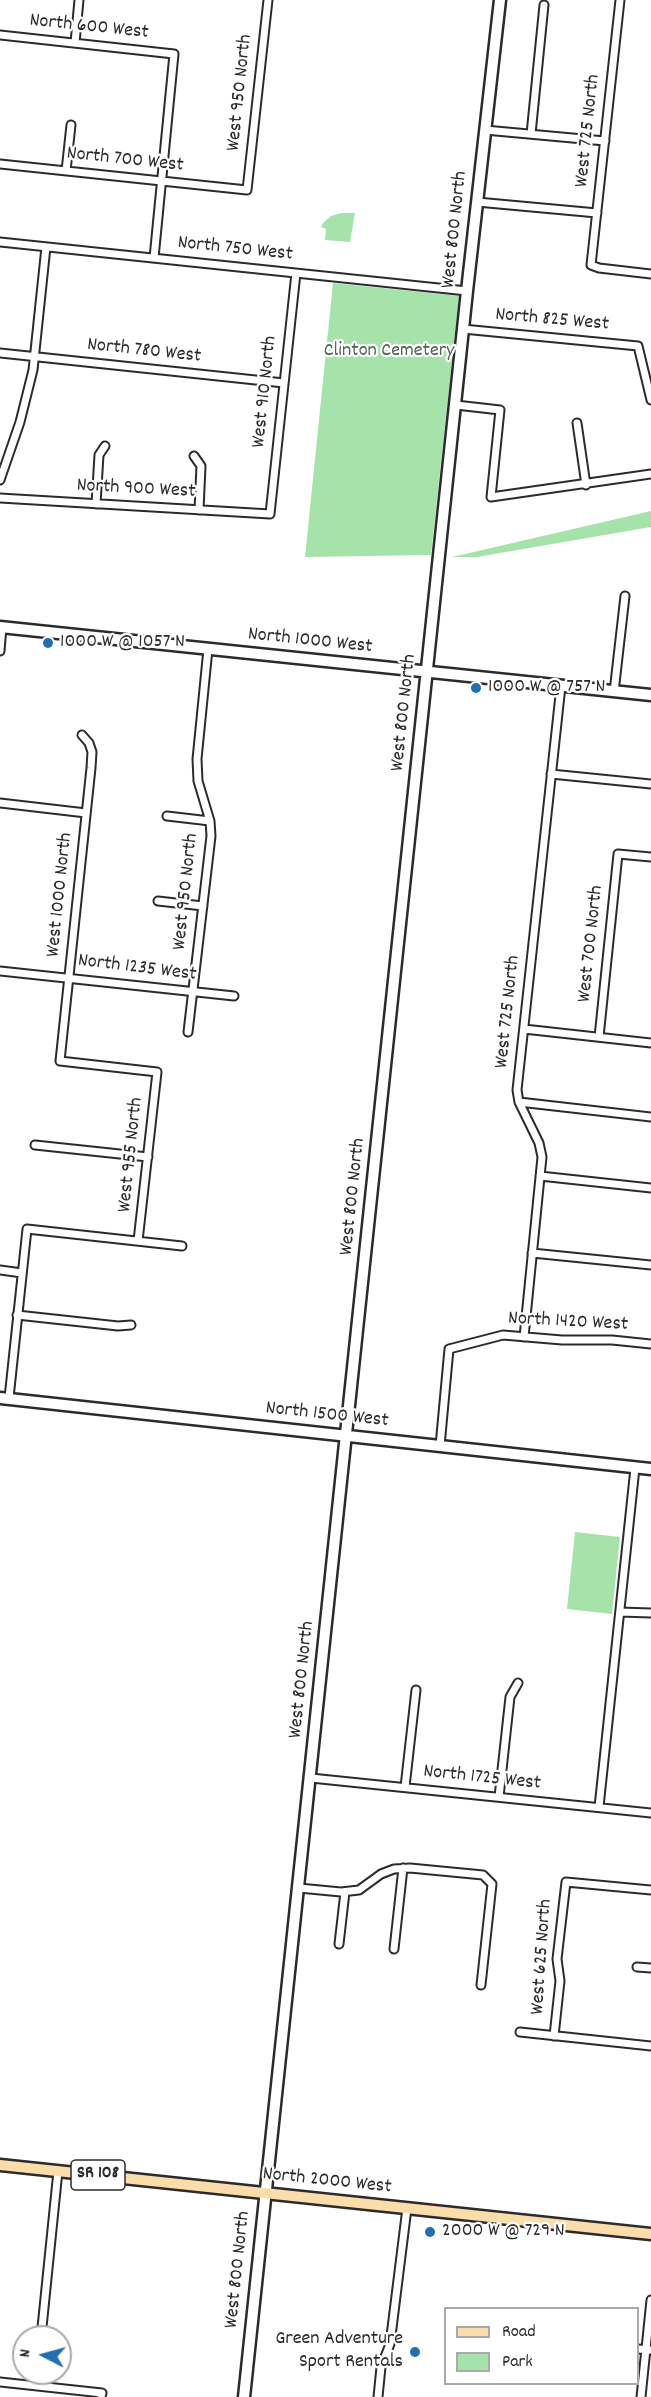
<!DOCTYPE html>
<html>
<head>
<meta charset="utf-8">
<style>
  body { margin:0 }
  #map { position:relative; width:651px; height:2397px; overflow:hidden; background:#fff; font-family:Dekko,sans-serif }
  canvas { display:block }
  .legend { position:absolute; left:444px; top:2307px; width:195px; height:78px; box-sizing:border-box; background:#fff; border:2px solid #aaa; margin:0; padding:8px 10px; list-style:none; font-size:18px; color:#2b2b2b }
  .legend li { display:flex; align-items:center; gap:12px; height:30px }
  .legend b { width:30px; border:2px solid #aaa }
  .north { position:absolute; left:12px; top:2325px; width:60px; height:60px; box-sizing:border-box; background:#fff; border:2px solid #aaa; border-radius:50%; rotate:276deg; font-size:16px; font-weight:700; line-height:24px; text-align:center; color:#2b2b2b }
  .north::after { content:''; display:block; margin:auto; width:21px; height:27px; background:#1f6fb2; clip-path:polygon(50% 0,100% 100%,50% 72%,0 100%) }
</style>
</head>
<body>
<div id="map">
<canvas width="651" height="2397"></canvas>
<ul class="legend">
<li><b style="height:8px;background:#fbddab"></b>Road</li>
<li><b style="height:16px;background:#a5e3ab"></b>Park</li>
</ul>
<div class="north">N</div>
</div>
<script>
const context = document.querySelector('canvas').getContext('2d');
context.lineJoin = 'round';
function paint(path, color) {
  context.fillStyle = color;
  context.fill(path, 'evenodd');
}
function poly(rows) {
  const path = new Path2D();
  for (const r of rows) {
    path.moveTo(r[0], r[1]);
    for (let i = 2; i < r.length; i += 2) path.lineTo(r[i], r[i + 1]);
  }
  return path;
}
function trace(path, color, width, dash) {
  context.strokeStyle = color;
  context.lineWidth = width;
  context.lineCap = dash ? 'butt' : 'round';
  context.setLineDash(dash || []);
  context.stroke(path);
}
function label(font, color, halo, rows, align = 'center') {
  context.font = font + ' Dekko,sans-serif';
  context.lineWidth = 4.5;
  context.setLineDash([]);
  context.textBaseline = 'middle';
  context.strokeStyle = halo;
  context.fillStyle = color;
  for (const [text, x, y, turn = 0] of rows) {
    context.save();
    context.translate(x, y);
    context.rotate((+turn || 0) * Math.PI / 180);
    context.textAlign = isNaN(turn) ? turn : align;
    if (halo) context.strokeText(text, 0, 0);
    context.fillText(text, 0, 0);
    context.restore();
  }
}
const green = poly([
  [341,213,355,213,350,242,325,240,326,229,321,227,323,223,331,216],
  [333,283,459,296,431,555,305,557],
  [651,511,651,527,477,557,452,557],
  [575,1532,620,1537,612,1614,567,1609]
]);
const street = poly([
  [620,0,591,265,599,268,651,274],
  [0,35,174,54,154,258],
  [75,43,79,0],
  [485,130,605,141],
  [531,134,544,5],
  [0,164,247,190,268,0],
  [66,171,71,125],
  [477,202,597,213],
  [0,242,467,291],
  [463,329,638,346,651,400],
  [0,353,284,383],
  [456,405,500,410,491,497,651,474],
  [577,423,586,485],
  [194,456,201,466,199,510],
  [0,480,20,422,33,370,46,247],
  [0,498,270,514,296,273],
  [96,504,99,455,105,446],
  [0,651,2,627],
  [614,692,625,596],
  [82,735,89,743,92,752,91,768,60,1061,157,1072,138,1241],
  [551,774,651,784],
  [0,803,86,813],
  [167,816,210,821],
  [158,901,203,906],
  [0,971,234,996],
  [524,1029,651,1043],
  [188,1032,211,836,210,821,198,781,197,759,208,649],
  [599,1037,618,854,651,857],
  [519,1102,651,1117],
  [35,1145,148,1157],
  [540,1176,651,1188],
  [532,1253,651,1265],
  [0,1270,22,1273],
  [17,1315,118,1326,131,1325],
  [524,1337,542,1157,539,1143,519,1102,517,1090,561,686],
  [9,1398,27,1229,182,1246],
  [440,1446,449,1349,503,1335,562,1340,612,1340,651,1344],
  [620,1612,651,1613],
  [311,1778,651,1813],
  [405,1787,416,1690],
  [499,1797,510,1697,518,1683],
  [599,1807,635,1468],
  [299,1888,341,1892,359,1890,381,1874,394,1869,410,1868,483,1875,492,1884,481,1985],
  [339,1944,345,1892],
  [394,1949,403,1868],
  [637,1967,651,1968],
  [520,2032,651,2046],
  [554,2036,560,1981,557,1959,566,1882,651,1890],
  [41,2337,58,2171],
  [638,2349,651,2350],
  [0,2382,102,2393,101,2397],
  [36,2386,37,2373],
  [378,2397,381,2367,390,2344,407,2208],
  [641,2397,651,2300]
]);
const secondary = poly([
  [0,627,651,695],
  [0,1398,651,1469],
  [244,2397,467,291,500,0]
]);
const primary = poly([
  [0,2165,651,2234]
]);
const markers = [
  [48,643,6,"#1f6fb2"],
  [476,688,6,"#1f6fb2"],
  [430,2232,6,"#1f6fb2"],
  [415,2352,6,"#1f6fb2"]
];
const shields = [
  [98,2175,54]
];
const shieldNames = [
  ["SR 108",98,2175]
];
const streetNames = [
  ["North 600 West",89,28,6],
  ["West 950 North",241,93,-84],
  ["West 725 North",589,131,-84],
  ["North 700 West",125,161,6],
  ["West 800 North",456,230,-84],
  ["North 750 West",235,250,6],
  ["North 825 West",552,321,5],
  ["North 780 West",144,352,6],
  ["West 910 North",266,392,-84],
  ["North 900 West",136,490,3],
  ["North 1000 West",310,642,6],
  ["West 800 North",405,713,-84],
  ["West 950 North",187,892,-84],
  ["West 1000 North",61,895,-84],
  ["West 700 North",592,944,-84],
  ["North 1235 West",137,969,7],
  ["West 725 North",509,1012,-84],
  ["West 955 North",132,1155,-84],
  ["West 800 North",354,1197,-84],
  ["North 1420 West",568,1323,3],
  ["North 1500 West",327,1416,6],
  ["West 800 North",303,1680,-84],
  ["North 1725 West",482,1779,6],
  ["West 625 North",543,1957,-86],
  ["North 2000 West",327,2182,6],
  ["West 800 North",239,2270,-84]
];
const parkNames = [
  ["Clinton Cemetery",389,352]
];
const poiNames = [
  ["1000 W @ 1057 N",60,643],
  ["1000 W @ 757 N",488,688],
  ["2000 W @ 729 N",442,2232],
  ["Green Adventure",403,2340,"right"],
  ["Sport Rentals",403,2363,"right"]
];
paint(green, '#a5e3ab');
trace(street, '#2b2b2b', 11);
trace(secondary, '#2b2b2b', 15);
trace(primary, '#2b2b2b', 15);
trace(street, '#fff', 7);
trace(secondary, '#fff', 10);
trace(primary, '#fbddab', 10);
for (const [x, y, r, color] of markers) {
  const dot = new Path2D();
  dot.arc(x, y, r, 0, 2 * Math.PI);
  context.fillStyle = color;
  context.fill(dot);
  trace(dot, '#fff', 2);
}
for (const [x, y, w] of shields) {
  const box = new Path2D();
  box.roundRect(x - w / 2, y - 15, w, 30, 4.5);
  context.fillStyle = '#fff';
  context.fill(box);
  trace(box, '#2b2b2b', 1.5);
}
label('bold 18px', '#2b2b2b', null, shieldNames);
label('20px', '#2b2b2b', '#fff', streetNames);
label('20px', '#506251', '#fff', parkNames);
label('20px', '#2b2b2b', '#fff', poiNames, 'left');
</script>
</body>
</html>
